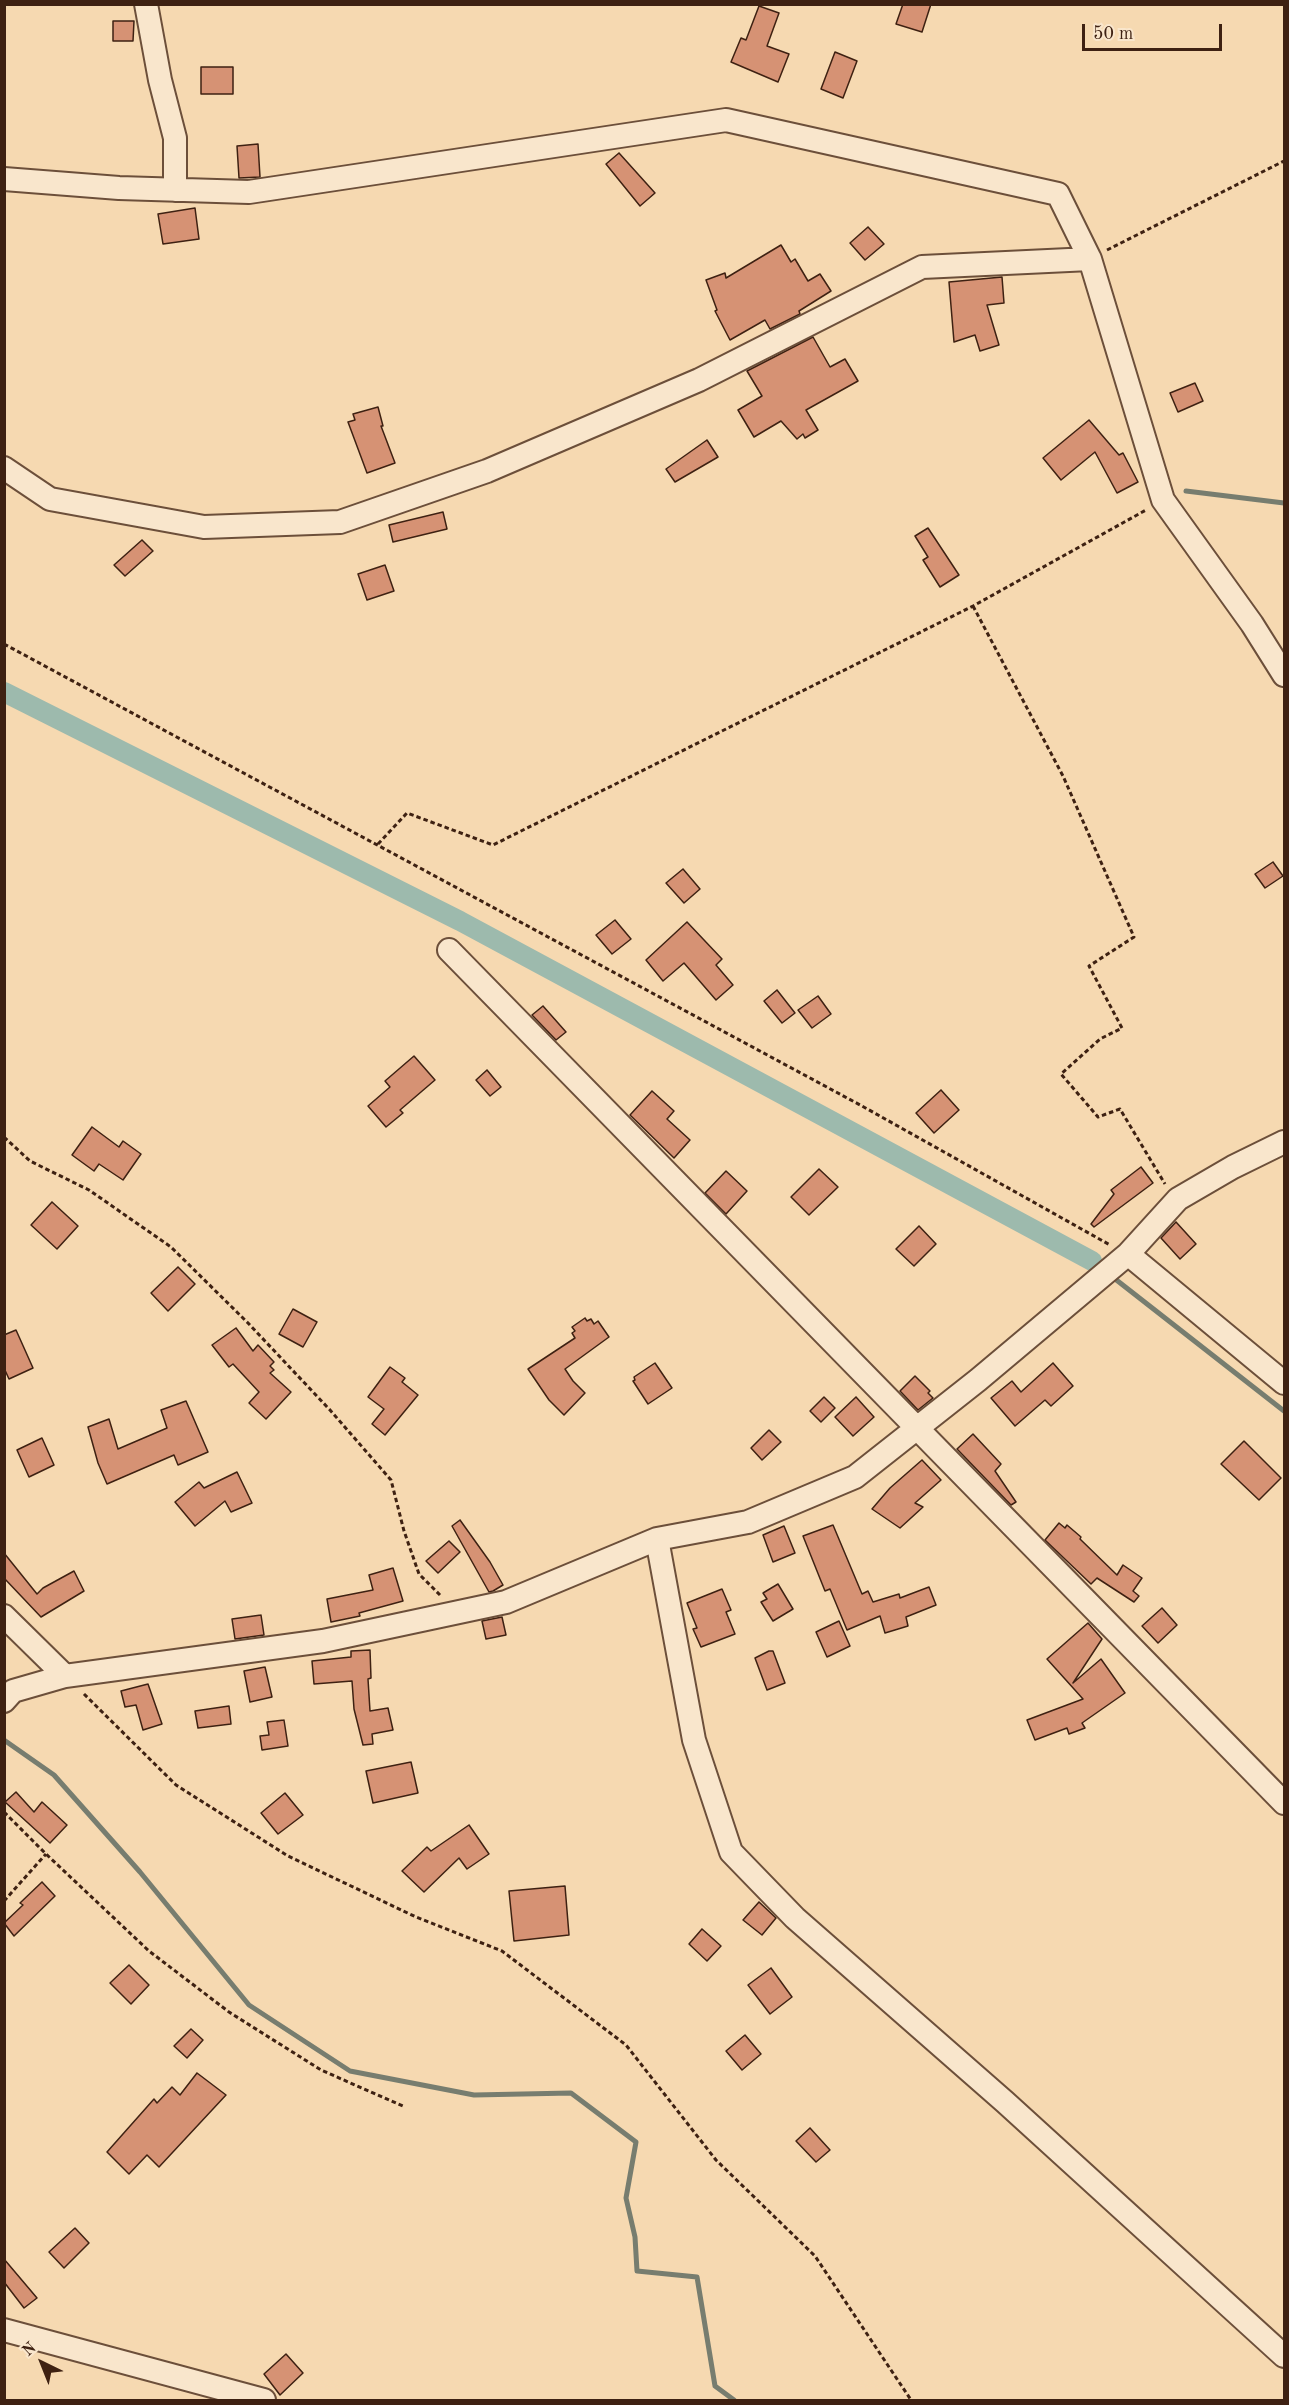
<!DOCTYPE html>
<html>
<head>
<meta charset="utf-8">
<style>
  body { margin:0 }
  #map { position:relative; width:1289px; height:2405px; overflow:hidden; background:#f6d9b1; font-family:"Old Standard TT",serif }
  canvas { display:block }
  .frame { position:absolute; inset:0; border:6px solid #3e2112; pointer-events:none }
  .north { position:absolute; left:12px; top:2333px; width:60px; height:60px; -webkit-text-stroke:4px #f9e6cc; paint-order:stroke; rotate:317deg; font-size:16px; font-weight:700; line-height:24px; text-align:center; color:#3e2112 }
  .north::after { content:''; display:block; margin:auto; width:21px; height:27px; background:#3e2112; clip-path:polygon(50% 0,100% 100%,50% 72%,0 100%) }
  .scale { position:absolute; left:1082px; top:24px; width:140px; height:27px; box-sizing:border-box; border:3px solid #3e2112; border-top:0; padding-left:8px; font-size:18px; line-height:21px; white-space:nowrap; color:#3e2112; -webkit-text-stroke:4px #f9e6cc; paint-order:stroke }
</style>
</head>
<body>
<div id="map">
<canvas width="1289" height="2405"></canvas>
<div class="frame"></div>
<div class="north">N</div>
<div class="scale">50 m</div>
</div>
<script>
const context = document.querySelector('canvas').getContext('2d');
context.lineJoin = 'round';
function poly(rows) {
  const path = new Path2D();
  for (const r of rows) {
    path.moveTo(r[0], r[1]);
    for (let i = 2; i < r.length; i += 2) path.lineTo(r[i], r[i + 1]);
  }
  return path;
}
function trace(path, color, width, dash) {
  context.strokeStyle = color;
  context.lineWidth = width;
  context.lineCap = dash ? 'butt' : 'round';
  context.setLineDash(dash || []);
  context.stroke(path);
}
function paint(path, color) {
  context.fillStyle = color;
  context.fill(path, 'evenodd');
}
const stream = poly([
  [1186,491,1284,503],
  [1092,1261,1103,1270],
  [1110,1275,1284,1411],
  [4,1740,54,1775,140,1872,249,2005,350,2071,474,2095,571,2093,636,2142,626,2198,635,2237,637,2271,697,2277,715,2386,734,2400]
]);
const canal = poly([
  [4,692,460,921,1092,1261]
]);
const building = poly([
  [903,4,931,4,922,32,896,24,903,4],
  [759,6,779,13,767,46,789,54,778,82,731,62,741,38,746,40,759,6],
  [113,21,134,21,133,41,113,41,113,21],
  [835,52,857,61,843,98,821,89,835,52],
  [201,67,233,67,233,94,201,94,201,67],
  [258,144,260,177,239,178,237,146,258,144],
  [619,153,655,193,640,206,606,164,619,153],
  [195,208,199,239,163,244,158,214,195,208],
  [868,227,884,244,865,260,850,243,868,227],
  [781,245,791,262,795,259,808,281,820,274,831,291,799,311,800,314,770,329,765,320,730,340,715,311,717,310,706,280,725,273,726,278,781,245],
  [1002,277,1004,303,987,305,999,345,980,351,975,335,954,342,949,282,1002,277],
  [813,337,830,367,845,359,858,381,806,410,818,430,805,438,803,434,797,439,781,421,754,437,738,410,762,396,747,371,813,337],
  [1195,383,1203,401,1178,412,1170,393,1195,383],
  [378,407,383,426,381,426,395,463,367,473,348,422,355,420,353,414,378,407],
  [1089,420,1119,455,1123,453,1138,482,1117,493,1095,452,1061,480,1043,458,1089,420],
  [707,440,718,457,675,482,666,469,707,440],
  [443,512,447,529,393,542,389,525,443,512],
  [928,528,959,575,940,587,923,560,928,557,915,536,928,528],
  [142,540,153,551,125,576,114,565,142,540],
  [385,565,394,591,367,600,358,574,385,565],
  [1273,862,1283,876,1265,888,1255,874,1273,862],
  [683,869,700,889,684,903,666,883,683,869],
  [615,920,631,939,612,954,596,935,615,920],
  [687,922,722,959,716,965,733,985,716,1000,684,963,663,981,646,960,687,922],
  [777,990,795,1013,782,1023,764,1001,777,990],
  [818,996,831,1014,812,1028,798,1010,818,996],
  [543,1006,566,1032,556,1040,532,1015,543,1006],
  [414,1056,435,1080,400,1110,403,1113,386,1127,368,1106,390,1087,385,1081,414,1056],
  [487,1070,501,1087,490,1096,476,1080,487,1070],
  [941,1090,959,1110,934,1133,916,1113,941,1090],
  [652,1091,674,1111,667,1119,690,1140,674,1158,630,1115,652,1091],
  [92,1127,119,1147,123,1141,141,1154,123,1180,99,1164,94,1171,72,1155,92,1127],
  [1141,1167,1153,1183,1094,1227,1091,1224,1114,1194,1111,1190,1141,1167],
  [819,1169,838,1187,809,1215,791,1197,819,1169],
  [726,1171,747,1191,726,1214,705,1193,726,1171],
  [52,1202,78,1226,57,1249,31,1225,52,1202],
  [1176,1222,1196,1244,1180,1259,1161,1238,1176,1222],
  [919,1226,936,1244,914,1266,896,1249,919,1226],
  [178,1267,195,1284,168,1311,151,1293,178,1267],
  [293,1309,317,1322,303,1347,279,1334,293,1309],
  [585,1318,587,1321,591,1319,594,1324,598,1321,609,1337,565,1369,573,1381,585,1393,564,1415,549,1400,528,1369,575,1338,572,1333,575,1331,572,1327,585,1318],
  [236,1328,253,1351,258,1345,274,1362,270,1366,274,1370,270,1373,291,1392,266,1419,249,1403,259,1392,233,1364,229,1367,212,1345,236,1328],
  [16,1330,33,1368,9,1379,4,1368,4,1335,16,1330],
  [655,1363,672,1388,648,1404,633,1381,635,1380,634,1377,655,1363],
  [1053,1363,1073,1386,1051,1406,1045,1400,1015,1426,991,1398,1012,1381,1021,1392,1053,1363],
  [390,1367,405,1378,402,1382,418,1395,385,1435,372,1424,384,1409,368,1397,390,1367],
  [915,1376,930,1391,928,1393,933,1398,918,1410,900,1391,915,1376],
  [824,1397,835,1408,821,1422,810,1411,824,1397],
  [856,1397,874,1417,853,1436,835,1417,856,1397],
  [186,1401,208,1452,178,1465,174,1455,107,1484,98,1463,88,1427,109,1419,118,1449,167,1428,161,1410,186,1401],
  [769,1430,781,1442,762,1460,751,1448,769,1430],
  [973,1434,1001,1464,995,1471,1016,1502,1011,1505,957,1449,973,1434],
  [42,1438,54,1465,29,1477,17,1450,42,1438],
  [1244,1441,1281,1478,1259,1500,1221,1464,1244,1441],
  [922,1460,941,1480,915,1503,923,1507,900,1528,872,1509,890,1488,922,1460],
  [237,1472,252,1503,231,1512,225,1501,195,1526,175,1502,199,1482,204,1488,237,1472],
  [460,1520,490,1562,503,1585,493,1591,489,1592,452,1526,460,1520],
  [1059,1523,1065,1528,1067,1525,1081,1537,1080,1539,1117,1575,1123,1565,1142,1578,1133,1591,1139,1596,1134,1602,1097,1578,1091,1584,1045,1540,1059,1523],
  [833,1525,862,1594,868,1591,873,1602,899,1594,900,1598,929,1587,936,1605,906,1617,908,1626,885,1633,880,1616,847,1630,830,1589,825,1591,803,1536,833,1525],
  [784,1526,795,1553,773,1562,763,1535,784,1526],
  [449,1541,460,1552,438,1573,426,1561,449,1541],
  [4,1553,37,1594,43,1588,74,1571,84,1591,41,1617,4,1578,4,1553],
  [393,1568,403,1601,359,1613,360,1616,331,1622,327,1599,373,1590,369,1575,393,1568],
  [778,1584,793,1609,773,1621,761,1602,767,1599,763,1593,778,1584],
  [722,1589,731,1610,726,1612,735,1634,701,1647,693,1629,697,1628,687,1603,722,1589],
  [1162,1608,1177,1625,1158,1643,1142,1626,1162,1608],
  [261,1615,264,1635,235,1639,232,1619,261,1615],
  [502,1617,506,1635,486,1639,482,1621,502,1617],
  [839,1621,850,1646,827,1657,816,1632,839,1621],
  [1088,1623,1102,1639,1073,1683,1101,1659,1125,1693,1082,1723,1085,1728,1069,1734,1067,1728,1035,1740,1027,1720,1083,1699,1047,1659,1088,1623],
  [370,1650,371,1678,368,1679,370,1711,388,1708,393,1730,372,1734,373,1744,363,1745,354,1709,352,1681,314,1684,312,1661,351,1657,351,1651,370,1650],
  [769,1651,773,1651,785,1683,767,1690,755,1658,769,1651],
  [265,1667,272,1697,250,1702,244,1671,265,1667],
  [148,1684,162,1724,143,1730,136,1705,125,1707,121,1691,148,1684],
  [229,1706,231,1724,198,1728,195,1711,229,1706],
  [284,1720,288,1746,262,1750,260,1736,269,1735,267,1722,284,1720],
  [411,1762,418,1793,373,1803,366,1771,411,1762],
  [16,1792,34,1812,42,1802,67,1825,50,1843,5,1802,16,1792],
  [285,1793,303,1815,278,1834,261,1813,285,1793],
  [469,1825,489,1854,467,1869,459,1858,424,1892,402,1871,427,1847,431,1851,469,1825],
  [42,1882,55,1896,14,1936,4,1923,23,1905,20,1903,42,1882],
  [565,1886,569,1935,514,1941,509,1891,565,1886],
  [759,1902,776,1918,762,1935,743,1920,759,1902],
  [702,1929,721,1946,707,1961,689,1944,702,1929],
  [129,1965,149,1985,131,2004,110,1983,129,1965],
  [771,1968,792,1997,770,2014,748,1985,771,1968],
  [191,2029,203,2040,187,2058,174,2046,191,2029],
  [745,2035,761,2054,742,2070,726,2051,745,2035],
  [197,2073,226,2095,159,2167,147,2155,129,2174,107,2152,154,2099,157,2103,172,2087,180,2095,197,2073],
  [810,2128,830,2150,816,2162,796,2141,810,2128],
  [75,2228,89,2243,64,2268,49,2252,75,2228],
  [4,2259,37,2298,24,2308,4,2282,4,2259],
  [286,2354,303,2373,280,2395,264,2374,286,2354]
]);
const path = poly([
  [1107,250,1284,161],
  [973,606,1063,776,1134,937,1089,966,1122,1028,1100,1039,1061,1074,1098,1117,1120,1109,1165,1184],
  [4,644,862,1106,1110,1245],
  [378,844,407,813,493,845,973,606,1146,510],
  [4,1137,30,1161,89,1190,171,1247,248,1323,330,1410,391,1480,404,1531,419,1574,440,1595],
  [84,1694,176,1785,288,1856,416,1917,502,1951,626,2045,716,2160,815,2256,911,2400],
  [4,1812,46,1854,149,1951,229,2012,321,2070,405,2107],
  [4,1901,46,1854]
]);
const street = poly([
  [146,4,160,80,175,138,175,190],
  [4,179,119,188,249,192,726,120,1058,194,1090,259],
  [4,468,50,499,204,527,340,522,487,471,699,380,922,267,1090,259,1163,500,1252,624,1284,675],
  [449,950,1284,1803],
  [1128,1254,1284,1383],
  [657,1539,694,1740,731,1852,795,1918,1005,2102,1284,2356],
  [4,1616,65,1676],
  [4,1701,13,1691,65,1676,323,1641,506,1602,657,1539,748,1522,855,1477,978,1380,1128,1254,1178,1199,1233,1167,1284,1142],
  [4,2330,264,2400]
]);
trace(stream, '#777d6f', 5);
trace(canal, '#9dbaad', 20);
paint(building, '#d69274');
trace(building, '#3e2112', 1.5);
trace(street, '#6c4f3a', 26);
trace(path, '#3e2112', 3, [4.5, 3]);
trace(street, '#f9e6cc', 22);
</script>
</body>
</html>
